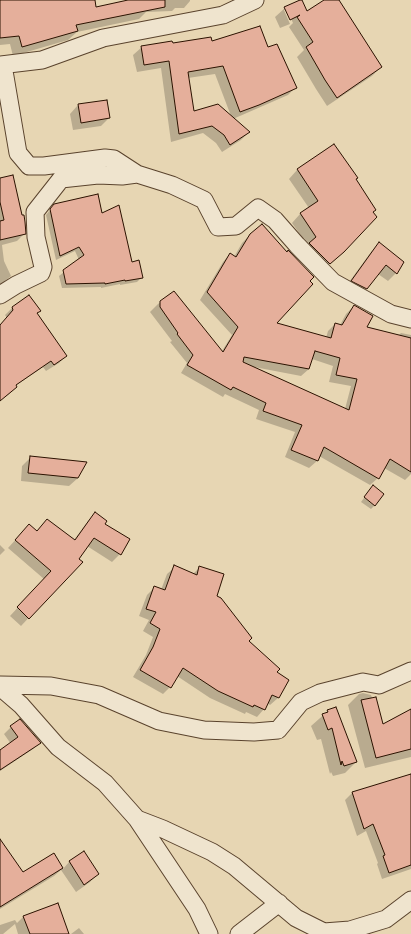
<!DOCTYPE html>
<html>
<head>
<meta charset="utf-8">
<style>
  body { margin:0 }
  canvas { display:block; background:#e7d6b3 }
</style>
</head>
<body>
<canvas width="411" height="934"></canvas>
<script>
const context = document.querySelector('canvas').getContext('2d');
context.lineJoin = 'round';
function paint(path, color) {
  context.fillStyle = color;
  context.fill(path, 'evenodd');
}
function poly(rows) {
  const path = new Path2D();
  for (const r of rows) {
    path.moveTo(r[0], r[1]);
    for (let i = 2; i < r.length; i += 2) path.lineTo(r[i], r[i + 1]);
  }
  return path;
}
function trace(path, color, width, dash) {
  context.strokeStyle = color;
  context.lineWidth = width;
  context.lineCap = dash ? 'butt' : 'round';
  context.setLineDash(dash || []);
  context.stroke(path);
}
const shadow = poly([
  [0,0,94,0,95,8,133,0,190,0,190,1,184,8,175,8,172,11,146,12,139,19,77,32,68,40,13,56,10,44,0,45],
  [326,0,337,0,381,67,372,76,327,106,316,89,297,57,304,50,289,27,293,23,287,10,284,10,290,24,280,28,275,17,285,8,306,12],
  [211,42,268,48,296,87,288,95,233,119,249,132,241,140,222,152,216,143,203,133,171,142,161,68,137,72,133,55,142,47],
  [215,74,231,116,193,112,188,78],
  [78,105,109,118,101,126,73,130,70,114],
  [333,145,355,179,372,212,343,251,320,272,308,246,292,223,300,214,309,208,289,179,297,170],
  [0,179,21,216,25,233,17,241,2,245,4,261,11,276,0,285],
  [54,205,102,215,131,263,141,278,137,282,120,285,120,284,101,288,101,287,62,288,59,276,79,260,75,251,56,260,46,215],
  [250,235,275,323,326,338,328,331,335,324,340,325,346,314,354,306,366,327,398,336,401,333,411,335,411,474,405,480,384,468,378,478,370,485,319,456,317,461,309,468,285,457,295,432,256,419,259,410,225,394,223,397,181,373,187,363,170,342,172,341,150,312,158,304,174,292,222,351,232,335,200,300,223,262,230,254,234,257,242,243],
  [312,359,333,366,329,382,351,386,345,409,254,367,301,376,309,369],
  [379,244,396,273,388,281,378,274,358,297,344,289,371,252],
  [29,296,39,311,37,314,66,356,59,363,46,371,43,367,15,386,16,387,9,394,0,401,0,326,7,318,5,315,12,308],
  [31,457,78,478,69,486,21,481,22,466],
  [369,491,375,505,371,509,361,502],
  [96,513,120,554,112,562,87,546,77,559,81,562,21,626,10,616,44,579,8,548,29,525,36,532,47,520,74,540,88,521],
  [0,545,5,550,0,555],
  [175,567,193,574,200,567,216,597,248,641,275,673,288,680,278,698,270,705,267,703,264,709,257,717,246,712,245,714,210,698,177,676,170,687,163,694,133,677,146,655,153,637,143,631,149,620,139,616,147,595,155,587,161,590,167,574],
  [363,693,371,695,382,725,411,717,411,757,365,768,348,705,359,694],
  [328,711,356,762,345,773,333,776,331,772,330,774,321,739,317,740,311,726],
  [11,727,39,743,33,749,0,771,0,751,11,744,4,734],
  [411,775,411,869,382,879,377,864,378,863,366,831,357,836,345,800,352,793],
  [0,845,23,873,54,854,63,869,69,862,84,852,98,874,90,882,76,892,61,870,54,876,0,909],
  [23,917,68,934,18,934,15,924,3,934,0,934,0,925,15,920,17,923],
  [79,928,84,934,71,934]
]);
const building = poly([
  [0,0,95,0,96,7,128,0,165,0,165,7,76,25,78,31,22,47,19,36,0,38,0,0],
  [300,0,302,0,307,11,324,0,339,0,382,67,337,98,325,80,306,47,313,42,297,17,300,15,290,20,284,7,300,0],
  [260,26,268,47,277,44,297,88,259,105,240,112,223,66,188,72,194,111,218,104,250,132,230,145,224,135,212,126,179,134,169,61,144,65,141,46,172,41,173,43,211,37,212,41,260,26],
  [107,100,110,118,81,123,78,104,107,100],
  [334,144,358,178,356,179,376,210,373,212,377,217,344,252,330,264,309,243,316,237,300,213,318,201,297,169,334,144],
  [13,175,22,215,24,215,25,222,26,234,0,240,0,221,4,220,0,202,0,178,13,175],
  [98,194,102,213,119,205,132,262,139,260,143,278,125,281,125,280,105,284,105,283,66,284,63,270,84,255,79,247,60,256,50,209,54,204,98,194],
  [262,224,287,252,288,250,314,277,310,281,313,284,277,323,331,338,335,323,342,325,354,305,373,316,367,327,411,338,411,472,390,459,379,479,324,447,318,461,291,450,302,425,263,411,266,403,233,387,231,390,187,365,193,355,177,334,178,333,160,307,160,301,174,291,223,352,238,327,207,292,230,253,236,257,250,234,262,224],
  [315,351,340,358,336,375,357,379,349,410,243,362,244,357,309,369,315,351],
  [379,242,404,262,397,274,386,265,367,289,351,281,379,242],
  [29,295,41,311,37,313,67,356,54,365,51,361,16,385,17,387,0,401,0,325,13,310,12,307,29,295],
  [30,456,87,462,78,478,28,473,30,456],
  [373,485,384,494,375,506,364,497,373,485],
  [95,512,107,521,105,524,130,539,121,555,94,538,79,559,83,562,29,619,17,607,51,571,15,540,29,524,37,531,47,519,75,540,95,512],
  [174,565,197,575,199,566,224,574,217,596,221,598,252,638,249,641,280,669,277,672,289,680,279,698,272,695,265,710,254,705,253,707,218,691,183,668,171,688,140,670,153,647,160,629,150,623,156,612,146,609,154,586,165,590,174,565],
  [376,697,383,724,411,709,411,749,376,758,361,700,376,697],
  [336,707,344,728,357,762,344,766,342,761,341,765,332,728,328,730,322,714,328,712,327,710,336,707],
  [20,719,41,743,0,770,0,750,18,737,10,726,20,719],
  [411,774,411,865,389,873,383,856,385,855,373,824,364,829,352,792,411,774],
  [0,839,23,872,54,853,63,868,0,907,0,839],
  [84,851,99,874,84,885,69,861,84,851],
  [58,903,69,934,30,934,23,916,58,903]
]);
const street = poly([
  [0,65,42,60,103,38,223,15,255,0],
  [3,65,18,153,29,166,44,166,105,158,114,159,137,174,172,185,204,200,218,227,236,226,258,208,275,220,297,245,333,282,391,314,411,319],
  [0,295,16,285,41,273,43,267,36,237,35,212,61,179,98,175,122,176,137,174],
  [0,685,51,686,99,695,159,721,204,730,254,732,278,730,301,702,320,693,363,682,379,685,411,671],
  [0,687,21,705,58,747,105,783,137,819,197,909,209,934],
  [137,819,163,829,212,852,234,866,296,918,324,932,350,930,386,919,411,900],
  [239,934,279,903]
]);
paint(shadow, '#0003');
paint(building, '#e5af9b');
trace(building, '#2b1200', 1);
trace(street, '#5a432d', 19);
trace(street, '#efe4ce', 17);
</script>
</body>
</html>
